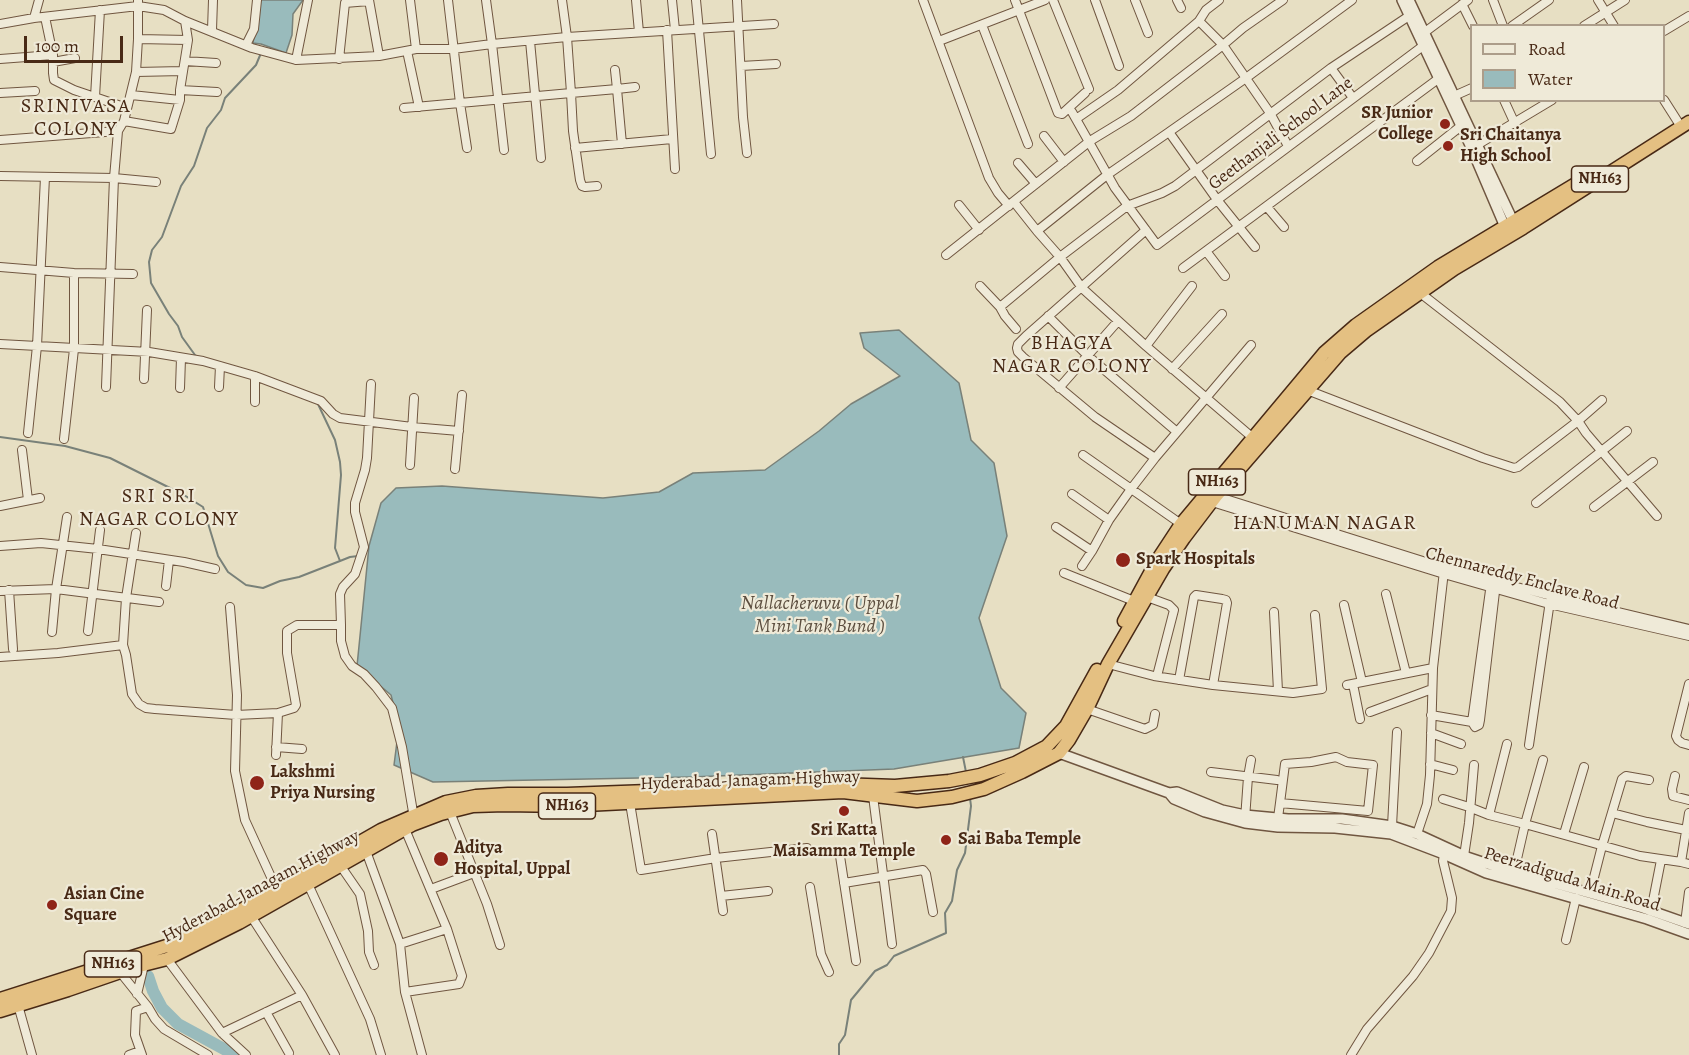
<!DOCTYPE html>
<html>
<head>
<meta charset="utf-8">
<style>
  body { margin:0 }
  #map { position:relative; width:1689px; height:1055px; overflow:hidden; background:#e7dfc3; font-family:Alegreya,serif }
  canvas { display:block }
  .legend { position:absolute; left:1470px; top:24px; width:195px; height:78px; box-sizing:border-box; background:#efead8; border:2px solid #ac9d8a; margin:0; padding:8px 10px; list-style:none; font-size:18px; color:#482915 }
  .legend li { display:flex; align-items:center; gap:12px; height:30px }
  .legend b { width:30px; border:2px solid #ac9d8a }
  .scale { position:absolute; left:24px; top:36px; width:99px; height:27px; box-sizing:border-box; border:3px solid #482915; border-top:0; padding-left:8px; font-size:18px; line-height:21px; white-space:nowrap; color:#482915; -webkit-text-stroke:4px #efead8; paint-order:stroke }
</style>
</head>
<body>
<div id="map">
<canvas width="1689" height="1055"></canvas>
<ul class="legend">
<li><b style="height:8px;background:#efead8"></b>Road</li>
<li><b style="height:16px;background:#99bbbc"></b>Water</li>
</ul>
<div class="scale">100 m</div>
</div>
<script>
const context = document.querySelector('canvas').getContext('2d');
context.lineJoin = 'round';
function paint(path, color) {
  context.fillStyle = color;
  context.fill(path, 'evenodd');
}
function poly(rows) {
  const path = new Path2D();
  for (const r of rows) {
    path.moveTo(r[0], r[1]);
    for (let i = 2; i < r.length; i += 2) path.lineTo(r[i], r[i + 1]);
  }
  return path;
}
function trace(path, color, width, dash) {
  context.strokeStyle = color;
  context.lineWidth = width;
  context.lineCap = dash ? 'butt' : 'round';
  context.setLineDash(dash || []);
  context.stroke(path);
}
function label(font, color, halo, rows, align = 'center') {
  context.font = font + ' Alegreya,serif';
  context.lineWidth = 4.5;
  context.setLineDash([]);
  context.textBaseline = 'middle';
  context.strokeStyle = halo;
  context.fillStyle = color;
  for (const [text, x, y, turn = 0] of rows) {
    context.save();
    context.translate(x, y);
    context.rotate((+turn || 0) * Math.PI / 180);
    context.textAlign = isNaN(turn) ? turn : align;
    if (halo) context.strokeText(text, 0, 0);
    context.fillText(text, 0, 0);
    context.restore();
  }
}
const water = poly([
  [260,0,303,0,293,14,292,35,286,53,261,44,253,43,260,0],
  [899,330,959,383,971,440,994,463,1007,536,979,618,1001,688,1026,713,1019,748,894,769,691,777,433,782,394,765,399,726,391,695,357,666,369,546,381,503,396,488,442,486,603,498,659,492,693,473,765,470,819,431,851,404,900,376,864,348,860,333,899,330]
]);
const stream = poly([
  [198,357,195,355,182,337,178,326,169,314,151,283,149,262,152,250,162,237,181,186,194,166,207,128,221,110,225,98,256,65,261,53],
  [317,402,335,440,340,462,341,475,335,548,340,561,350,557,358,556],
  [0,437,65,446,110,458,184,495,203,507,218,556,228,572,246,585,263,588,280,581,299,577,340,561],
  [963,757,966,772],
  [839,1055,839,1044,845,1035,851,1000,875,971,887,965,894,956,946,933,945,913,952,901,957,870,965,853,971,806,970,798]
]);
const river = poly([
  [148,976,153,991,162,1008,178,1024,235,1055]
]);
const minor = poly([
  [369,0,379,56],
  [410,0,416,49],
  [448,0,460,103,467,148],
  [486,0,492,44,504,150],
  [636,0,639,32],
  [672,0,675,30],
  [696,0,711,154],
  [737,0,743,117,747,153],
  [923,0,989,178,998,193,1009,206],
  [1015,0,1058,113,1062,114,1085,93],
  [1053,0,1089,89],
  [1095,0,1119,66],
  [1135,0,1148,33],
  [1177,0,1181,8],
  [1493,0,1503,26],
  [1598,0,1614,26],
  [1462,4,1473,26],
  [45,17,53,55,53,73,54,80,74,90,127,108],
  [34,18,39,0],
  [1199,21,1223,45,1270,113,1288,146],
  [0,24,34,18,138,6,164,10,185,21,252,48,296,60,379,56,416,49,453,49,492,44,567,37,774,24],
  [982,25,1028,144],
  [1512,26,1549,0],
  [1584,26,1625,0],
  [212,30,213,0],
  [667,30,675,169],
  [1664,31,1689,16],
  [1425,32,1468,0],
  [138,39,188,40],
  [530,41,541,158],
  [939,41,1045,0],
  [246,45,254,29,257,0],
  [407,51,419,107],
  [0,59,53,55],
  [339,59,345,3,369,1],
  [296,60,308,0],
  [185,61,216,63],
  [53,62,75,58],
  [741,66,776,64],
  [1331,68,1353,98],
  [615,70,617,89,635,87],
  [136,72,183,71],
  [180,90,217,92],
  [0,93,35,91],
  [131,95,180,100],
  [1454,96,1472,88],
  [95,97,100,10],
  [1504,100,1515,124],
  [1664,100,1678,122],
  [404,108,571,93,567,37,562,0],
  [1072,112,1115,188,1157,245,1423,46],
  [1076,119,1118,90,1199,21,1206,10,1219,0],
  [124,121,171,129,180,100,180,90,188,40,185,21],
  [1169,132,1246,78,1352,0],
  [1044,136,1064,162],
  [0,140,118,131],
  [1477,145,1552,100],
  [575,148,672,139],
  [1417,161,1461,126],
  [1018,163,1036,184],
  [0,176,114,178,156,182],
  [597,186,585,187,582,186,580,180,573,131,571,93,617,89,622,144],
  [1014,202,1037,231],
  [959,205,979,230],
  [1267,207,1284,227],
  [1146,230,1026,336,1018,344,1017,348,1018,352,1023,357,1095,417,1155,458],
  [1206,251,1225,276],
  [946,255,1090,141,1131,116,1223,45,1243,28,1283,0],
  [0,267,74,273,133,274],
  [1183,268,1438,79],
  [980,286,1000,307],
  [1419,292,1560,402,1578,421,1586,433,1657,516],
  [1048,316,1087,355,1177,432],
  [1016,329,1005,316,1000,307,1060,257,1127,206,1162,193,1175,186,1331,68,1409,16],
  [0,344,149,352,203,361,255,376,321,401,333,414,340,418,412,427,459,431],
  [1146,346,1192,286],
  [1172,369,1222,314],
  [144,379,147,310],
  [106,387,114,178,118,131,124,121,136,72,138,39,138,0],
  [219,387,220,366],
  [180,388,181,358],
  [1059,388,1118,321],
  [1307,390,1483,458,1514,468,1518,467,1578,421,1602,400],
  [255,402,255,376],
  [28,433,37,346,45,177],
  [1253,438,1146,346,1082,288,1060,257,1037,231,1107,175,1169,132,1218,201,1255,247],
  [64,439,74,349,74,273],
  [22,450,28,500],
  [1083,455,1181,524],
  [410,465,414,398],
  [455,469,462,395],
  [1072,494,1109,520],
  [1216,496,1445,568,1551,596,1689,629],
  [1212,502,1444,574,1549,604,1689,636],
  [1536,503,1627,431],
  [0,506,40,498],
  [1594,507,1653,462],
  [1056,527,1092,551],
  [136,533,126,598,123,645,126,655,132,694,139,704,146,708,155,709,236,715,278,713,294,708,296,705,287,653,287,631,297,625,341,625,340,594,343,587,355,574,364,547,355,512,355,503,365,470,367,458,371,384],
  [0,546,41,543,98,549,184,562,215,569],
  [1082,566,1092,551,1109,520,1131,489,1155,458,1251,345],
  [1064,573,1134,601],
  [1491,583,1472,722,1475,727,1479,725,1480,720,1496,583],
  [166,586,169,560],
  [9,590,13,649],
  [0,591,56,589,159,602],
  [1386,594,1406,673],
  [1147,597,1169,605,1174,610,1157,676],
  [1344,605,1362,682],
  [230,607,237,695,235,771,245,820,277,890],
  [1274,612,1278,691],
  [341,625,341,641,345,656,352,666,364,674,376,687,392,708,402,747,414,818],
  [88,631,100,530],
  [52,632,56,589,67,517],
  [0,657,58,653,123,645],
  [1108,664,1154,676,1213,685,1293,693,1322,689,1315,615],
  [1179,680,1194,597,1196,595,1222,599,1226,600,1227,603,1213,685],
  [1353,684,1360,719],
  [1689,684,1676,736,1678,740,1682,743,1689,745],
  [1347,685,1433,668],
  [1087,709,1145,729,1153,725,1155,714],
  [1370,712,1432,689],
  [1431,715,1472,722],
  [1431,733,1461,744],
  [1529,745,1550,601],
  [276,747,302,749],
  [276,755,278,713],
  [1430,764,1453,770],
  [1211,772,1277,780],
  [1675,776,1672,789,1673,796,1689,800],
  [873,796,892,944],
  [1443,799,1469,807,1489,815,1525,824,1543,760],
  [630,803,641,870,716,858,807,848],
  [450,812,487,904,500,945],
  [1612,813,1647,822,1686,830],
  [1689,813,1681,862,1689,864],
  [1489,815,1507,744],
  [1278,818,1280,803,1368,811,1373,765,1347,762,1336,757,1311,762,1285,764,1280,803],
  [1245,819,1248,777,1251,760],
  [1392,826,1397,732],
  [712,834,723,911],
  [1417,834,1427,804,1430,775,1433,668,1444,571],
  [1564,834,1584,767],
  [366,851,400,944,405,992,422,1055],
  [840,856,856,961],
  [1464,856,1469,823,1474,765],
  [340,865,360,894,368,931,369,952,374,965],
  [1514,872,1525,824,1640,856,1681,862],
  [844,883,923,870,926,874,933,912],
  [308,884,370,1019,381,1055],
  [810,887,821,954,829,972],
  [431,889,474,873],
  [1590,893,1602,846,1622,779,1626,776,1649,780],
  [721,896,768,891],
  [1651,911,1661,860],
  [251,916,302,995,335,1055],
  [1685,923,1689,892],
  [1566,940,1576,898],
  [400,944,447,929],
  [167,959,222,1033,246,1055],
  [120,972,148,1007,155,1019,164,1029,208,1055],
  [405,992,459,984,462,976,447,929,405,829],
  [137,994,144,965],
  [18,1005,32,1055],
  [266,1012,289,1053],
  [222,1033,302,995],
  [129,1055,140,1051],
  [142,1055,135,1035,136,1011,148,1007],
  [1351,1055,1367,1029,1413,976,1429,953,1451,911,1452,898,1443,861,1444,854]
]);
const tertiary = poly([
  [1402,0,1470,145,1505,227],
  [1409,0,1514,223],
  [1059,753,1169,793],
  [1689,924,1643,908,1503,869,1467,857,1417,834,1392,826,1342,819,1288,819,1245,815,1222,810,1177,792,1169,793,1174,799,1205,812,1245,823,1278,827,1335,828,1391,834,1441,853,1486,873,1647,919,1689,934]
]);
const trunk = poly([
  [1124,621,1156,562,1181,524,1324,353,1356,325,1438,267,1589,176],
  [0,999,176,943,222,921,381,830,446,802,476,796,508,794,567,794,839,784,895,786,949,781,980,775,1015,763,1047,746,1066,726,1097,670],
  [0,1011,68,990,135,967,167,959,239,923,412,825,441,814,473,806,505,805,566,806,843,792,917,801,952,797,984,789,1022,772,1059,753,1069,740,1087,709,1108,664,1163,569,1184,538,1216,496,1340,353,1367,330,1454,269,1523,228,1689,122]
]);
const markers = [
  [1445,124,6,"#8f2418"],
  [1448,146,6,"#8f2418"],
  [1123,560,8,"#8f2418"],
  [257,783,8,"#8f2418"],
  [844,811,6,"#8f2418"],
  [946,840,6,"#8f2418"],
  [441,859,8,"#8f2418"],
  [52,905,6,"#8f2418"]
];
const shields = [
  [1600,179,57],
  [1217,482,57],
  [567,806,57],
  [113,964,57]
];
const shieldNames = [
  ["NH163",1600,179],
  ["NH163",1217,482],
  ["NH163",567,806],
  ["NH163",113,964]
];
const poiNames = [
  ["SR Junior",1433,114,"right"],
  ["College",1433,135,"right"],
  ["Sri Chaitanya",1460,136],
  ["High School",1460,157],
  ["Spark Hospitals",1136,560],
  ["Lakshmi",270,773],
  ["Priya Nursing",270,794],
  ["Sri Katta",844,831,"center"],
  ["Maisamma Temple",844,852,"center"],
  ["Sai Baba Temple",958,840],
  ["Aditya",454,849],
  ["Hospital, Uppal",454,870],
  ["Asian Cine",64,895],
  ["Square",64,916]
];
const streetNames = [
  ["Geethanjali School Lane",1281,134,-37],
  ["Chennareddy Enclave Road",1522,579,15],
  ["Hyderabad-Janagam Highway",750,781,-2],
  ["Peerzadiguda Main Road",1572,880,17],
  ["Hyderabad-Janagam Highway",261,887,-28]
];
const neighbourhoodNames = [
  ["SRINIVASA",76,107],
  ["COLONY",76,130],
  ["BHAGYA",1072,344],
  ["NAGAR COLONY",1072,367],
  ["SRI SRI",159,497],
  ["NAGAR COLONY",159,520],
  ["HANUMAN NAGAR",1325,524]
];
const waterNames = [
  ["Nallacheruvu ( Uppal",820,604],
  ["Mini Tank Bund )",820,627]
];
paint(water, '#99bbbc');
trace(water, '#798179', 1.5);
trace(stream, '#798179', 2);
trace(river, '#99bbbc', 12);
trace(minor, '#705640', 10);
trace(tertiary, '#705640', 12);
trace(trunk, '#482915', 15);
trace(minor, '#efead8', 8);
trace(tertiary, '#efead8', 9);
trace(trunk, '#e4c082', 12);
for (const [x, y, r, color] of markers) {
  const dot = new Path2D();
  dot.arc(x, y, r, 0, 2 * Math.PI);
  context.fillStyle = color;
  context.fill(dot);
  trace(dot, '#efead8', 2);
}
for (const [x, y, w] of shields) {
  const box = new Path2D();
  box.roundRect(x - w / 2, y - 13, w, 26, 4.5);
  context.fillStyle = '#efead8';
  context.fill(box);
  trace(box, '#482915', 1.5);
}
label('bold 16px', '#482915', null, shieldNames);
label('bold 18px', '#482915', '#efead8', poiNames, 'left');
label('18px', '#482915', '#efead8', streetNames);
context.letterSpacing = '1.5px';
label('20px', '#482915', '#efead8', neighbourhoodNames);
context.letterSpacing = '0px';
label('italic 20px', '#5c4e3f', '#efead8', waterNames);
</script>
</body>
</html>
